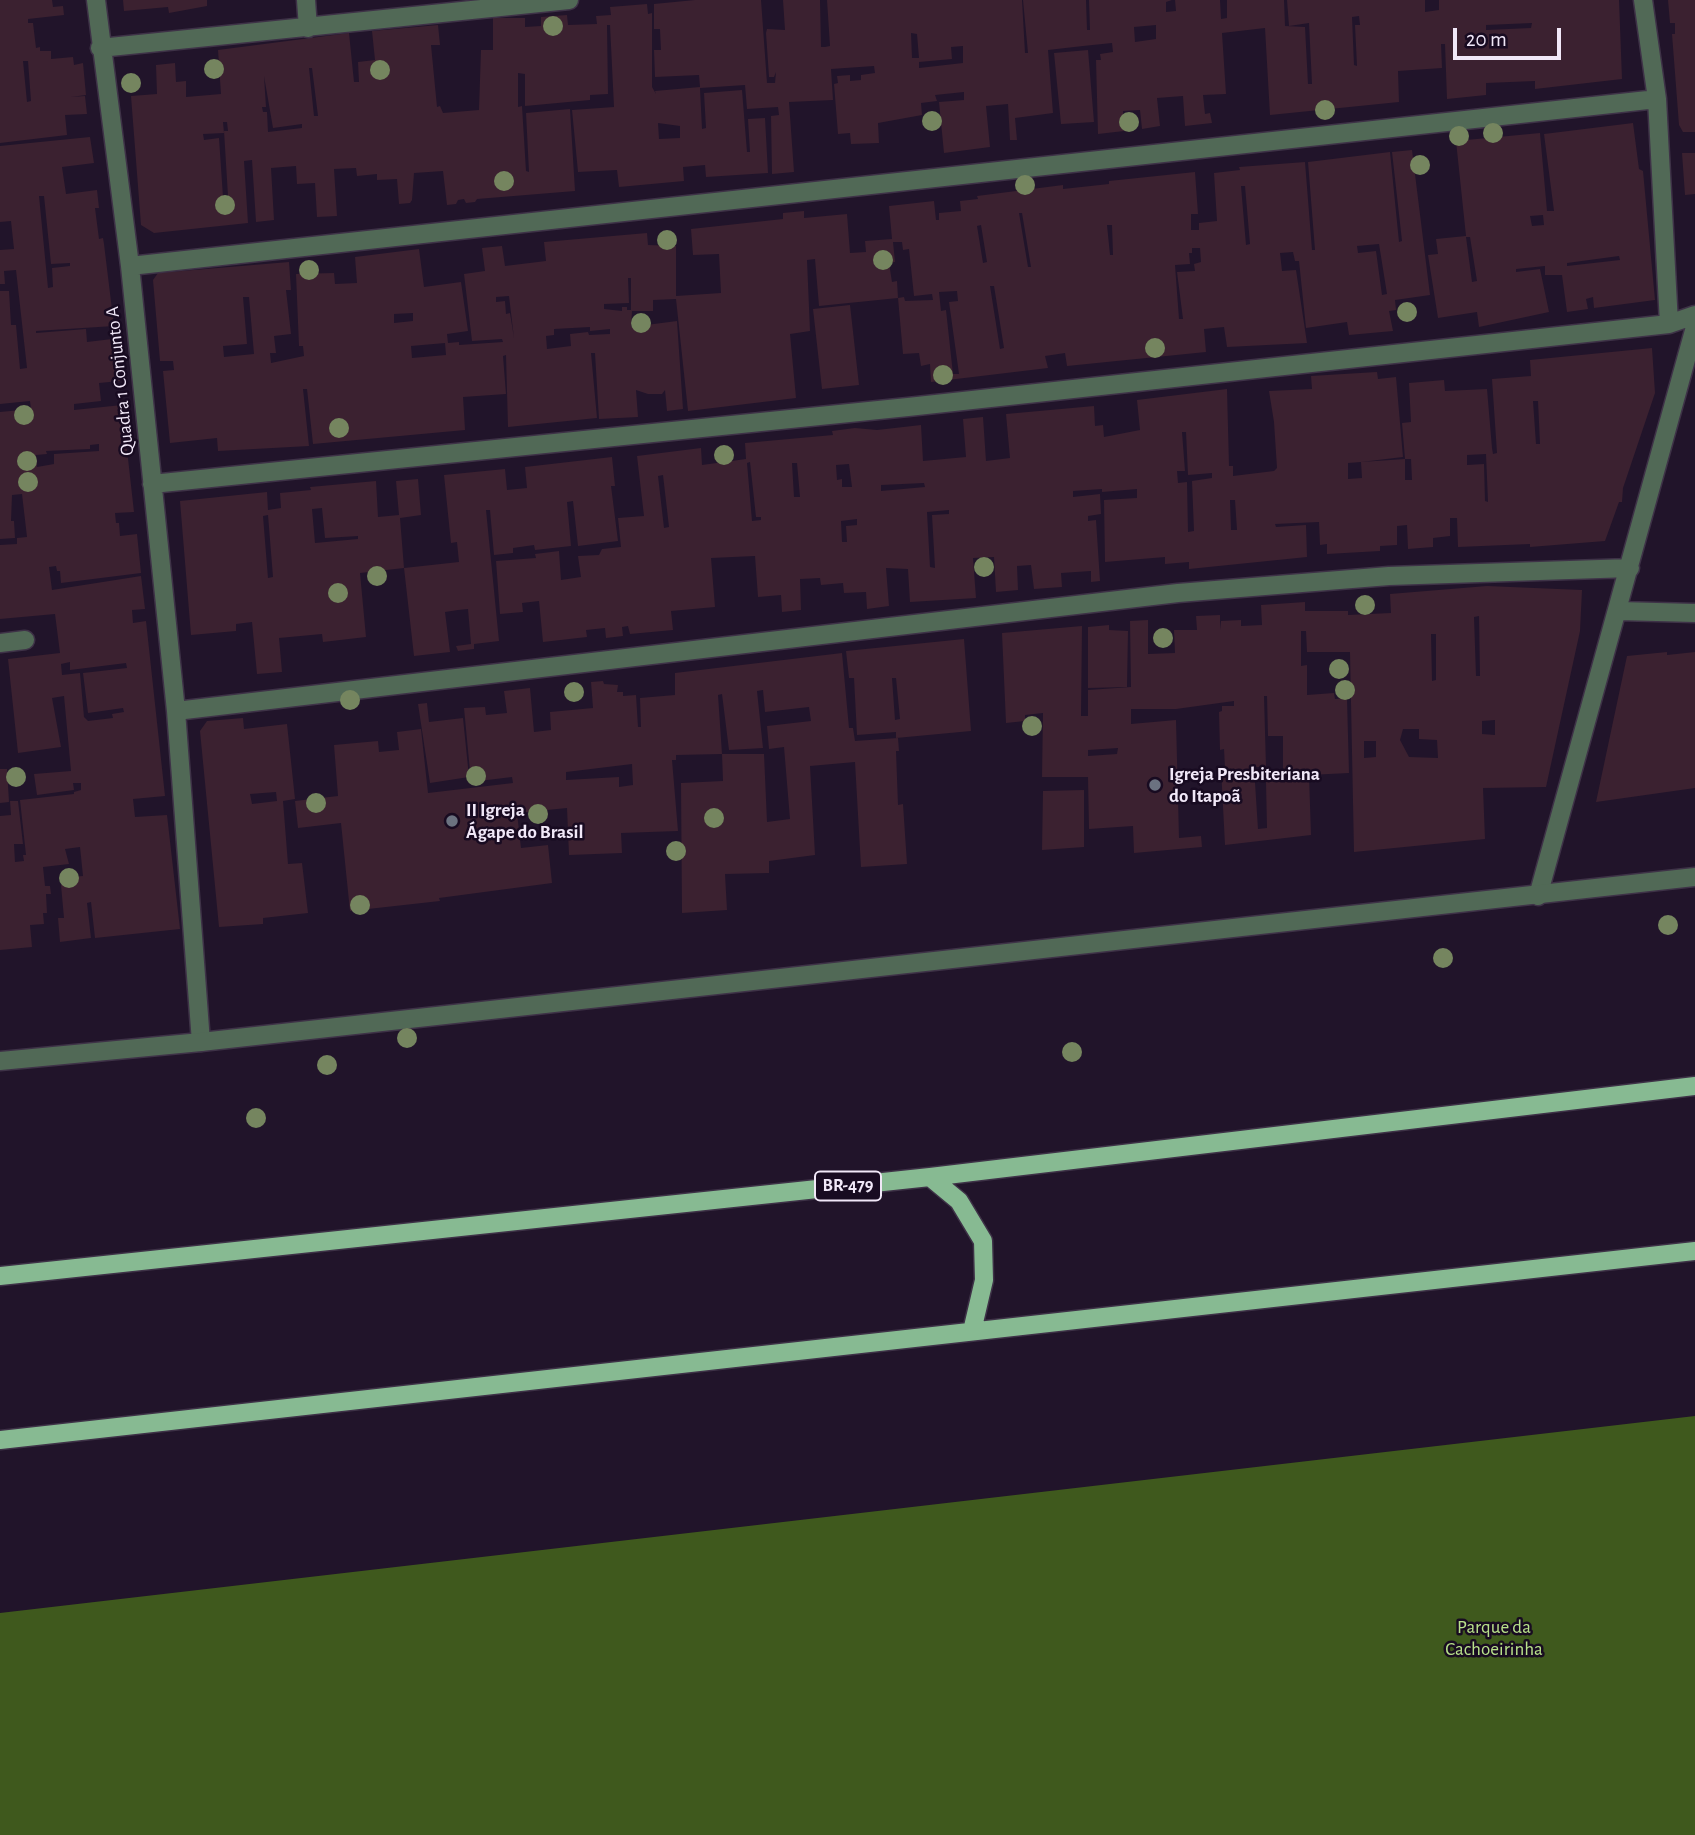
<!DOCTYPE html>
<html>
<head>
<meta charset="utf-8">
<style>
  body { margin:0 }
  #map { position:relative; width:1695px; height:1835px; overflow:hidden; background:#21142a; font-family:"Alegreya Sans",sans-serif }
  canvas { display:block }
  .scale { position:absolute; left:1453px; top:28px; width:108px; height:32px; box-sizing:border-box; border:4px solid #f1e8f8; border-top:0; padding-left:9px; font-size:21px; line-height:24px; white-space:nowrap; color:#f1e8f8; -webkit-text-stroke:5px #180b21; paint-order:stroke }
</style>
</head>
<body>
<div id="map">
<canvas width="1695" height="1835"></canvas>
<div class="scale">20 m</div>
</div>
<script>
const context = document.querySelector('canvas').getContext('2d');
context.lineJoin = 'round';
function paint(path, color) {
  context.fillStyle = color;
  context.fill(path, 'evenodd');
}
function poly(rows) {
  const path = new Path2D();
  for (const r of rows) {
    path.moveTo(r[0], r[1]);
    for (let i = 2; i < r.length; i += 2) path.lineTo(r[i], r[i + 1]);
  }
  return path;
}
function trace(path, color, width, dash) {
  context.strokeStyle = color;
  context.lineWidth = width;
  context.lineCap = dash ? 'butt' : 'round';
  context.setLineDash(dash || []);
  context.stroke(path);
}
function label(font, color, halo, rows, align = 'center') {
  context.font = font + ' "Alegreya Sans",sans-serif';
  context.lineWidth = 5;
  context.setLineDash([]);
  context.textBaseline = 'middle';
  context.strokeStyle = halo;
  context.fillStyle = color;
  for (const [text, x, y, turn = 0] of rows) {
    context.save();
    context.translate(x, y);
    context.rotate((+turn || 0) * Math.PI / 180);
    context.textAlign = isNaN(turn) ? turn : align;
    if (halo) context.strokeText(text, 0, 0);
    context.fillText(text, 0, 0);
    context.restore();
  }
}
const forest = poly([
  [1695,1416,1695,1835,0,1835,0,1613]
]);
const building = poly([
  [0,0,52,0,53,7,63,6,64,15,28,19,28,23,33,23,36,48,40,47,40,51,51,51,51,59,73,57,74,65,83,63,86,95,71,97,85,96,87,114,65,115,67,135,0,143],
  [23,61,28,61,31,101,27,102],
  [123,0,207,0,207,6,169,13,168,7,124,11],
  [695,0,761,0,767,83,775,83,776,72,774,77,769,77,766,33,767,29,785,30,783,0,820,0,821,47,825,47,830,46,827,0,1022,0,1025,53,1028,53,1023,0,1086,0,1087,30,1090,30,1089,0,1172,0,1166,2,1166,12,1176,11,1175,0,1220,0,1221,19,1227,18,1227,0,1284,0,1285,26,1305,27,1308,84,1312,84,1309,23,1289,26,1287,0,1425,0,1425,12,1439,10,1439,0,1619,0,1622,79,1535,89,1535,81,1486,83,1486,95,1447,99,1445,44,1441,44,1442,68,1398,71,1399,102,1270,115,1265,28,1222,33,1226,94,1203,95,1205,114,1210,113,1212,123,1185,126,1183,96,1157,98,1160,126,1142,129,1140,110,1123,111,1124,131,1098,134,1096,60,1101,60,1100,54,1113,52,1112,43,1083,46,1048,50,1053,113,1015,118,1017,140,1010,140,1008,104,986,106,990,147,944,153,939,102,964,100,964,92,935,95,937,101,921,103,922,115,878,123,879,143,851,144,850,133,838,134,834,84,838,83,837,76,850,75,850,81,861,80,861,75,875,73,874,66,831,69,833,100,789,102,794,172,772,174,771,116,779,115,778,107,747,109,745,85,700,88,702,129,706,128,704,93,742,90,747,152,750,152,748,119,765,118,768,173,706,177,705,165,683,167,684,181,619,187,617,170,578,172,572,110,614,107,610,25,607,25,608,94,590,95,590,100,525,106,525,74,518,73,518,107,522,106,526,171,529,172,526,113,570,109,575,191,477,199,475,202,466,203,464,199,458,200,456,204,447,205,443,171,414,173,412,200,410,203,399,204,397,179,377,180,377,174,357,176,356,168,334,169,337,216,317,217,315,183,297,184,296,166,271,168,274,220,256,222,252,160,244,161,248,223,154,233,141,225,131,96,157,94,156,65,175,63,176,82,186,81,186,97,221,94,218,50,349,33,354,82,359,82,358,62,375,60,372,31,438,25,440,45,431,45,437,107,440,106,443,113,479,110,481,50,493,50,493,18,525,18,525,27,541,26,541,17,567,15,568,25,597,24,596,16,611,15,610,7,647,4,648,14,652,13,652,87,656,94,655,91,700,87,699,75,655,77,654,50,661,50,660,29,654,29,654,4],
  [1359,16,1360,25,1355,25,1357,66,1354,65,1352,17],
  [1532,23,1531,28,1486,30,1486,25],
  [1156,25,1156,39,1135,42,1134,27],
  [911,33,917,34,919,58,912,58],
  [963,46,963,63,919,68,919,62,952,59,951,47],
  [309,68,312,68,318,116,314,116],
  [264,76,273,128,302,124,302,128,268,132,267,112,263,112,262,107,266,107],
  [223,122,227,122,228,131,224,131,228,196,223,197,219,138,204,140,203,134,224,133],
  [658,123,680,126,680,138,659,139],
  [1668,0,1695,0,1695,132,1683,132,1679,125,1672,34,1675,34,1675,23,1670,23],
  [1088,50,1094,122,1061,124,1054,53],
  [1633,123,1639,169,1643,171,1655,300,1594,308,1593,297,1586,299,1588,309,1567,312,1562,275,1545,275,1545,266,1516,269,1516,272,1540,269,1549,312,1479,327,1477,312,1438,318,1428,255,1438,254,1436,239,1466,236,1456,141,1540,133,1547,211,1554,211,1544,134],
  [1543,215,1544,225,1532,226,1530,216],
  [1466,237,1470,237,1477,281,1472,282],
  [1619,256,1620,260,1567,266,1567,263],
  [90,137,94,163,62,167,66,194,97,190,99,208,95,208,99,239,103,238,104,244,114,326,36,331,36,333,86,329,87,342,112,339,112,361,118,361,120,381,99,383,101,401,74,404,74,410,122,405,134,512,115,513,116,523,119,523,120,536,137,534,141,573,61,583,60,571,57,571,56,566,49,567,52,590,141,576,145,609,132,610,133,623,146,621,165,796,133,799,135,817,167,815,180,929,95,938,91,902,87,903,91,938,60,942,58,918,64,918,61,885,71,884,70,877,83,876,80,847,65,849,69,864,43,867,45,886,50,886,51,894,46,894,47,913,43,913,44,924,30,925,32,947,0,950,0,816,11,815,10,801,18,801,23,844,14,844,15,862,24,861,23,855,26,855,20,800,74,794,74,792,81,790,81,783,73,783,74,790,37,795,34,774,71,771,64,696,52,698,61,747,18,753,8,659,60,653,55,614,0,619,0,545,17,544,17,538,27,537,22,494,12,495,11,521,14,521,15,538,0,539,0,412,31,409,30,401,0,404,0,291,9,291,11,325,16,325,20,369,27,368,16,270,4,271,5,284,0,284,0,250,14,249,11,221,0,222,0,146],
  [39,196,44,196,51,264,70,263,70,266,52,268,53,287,48,288],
  [99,444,99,451,54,454,54,464,37,467,36,455,47,454,46,451,90,449,90,445],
  [70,662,70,670,126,663,127,668,83,673,88,713,123,708,124,712,112,714,113,718,88,721,84,717,80,673,62,675,61,664],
  [1412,150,1430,295,1395,300,1396,310,1389,311,1393,331,1349,335,1347,322,1306,328,1299,261,1295,261,1293,252,1280,253,1282,271,1296,270,1307,343,1227,347,1224,327,1204,329,1206,352,1067,366,1065,353,1045,356,1048,368,931,382,930,364,921,366,919,353,903,354,898,298,904,297,905,301,933,300,932,294,914,296,909,249,903,250,902,242,893,242,895,262,889,263,892,282,897,281,898,298,819,306,815,259,807,260,810,331,790,334,796,398,688,411,676,299,653,300,653,311,632,311,631,327,677,321,683,409,667,411,665,390,662,394,648,394,636,390,638,417,599,419,595,353,591,353,597,418,508,427,506,355,503,356,506,394,463,397,465,430,313,444,307,389,303,389,309,446,218,451,217,438,170,443,163,371,174,370,173,361,160,361,153,280,158,273,289,262,291,290,286,290,291,334,274,336,276,353,270,353,271,363,304,356,303,346,299,346,296,274,334,273,335,284,357,283,355,257,419,249,424,287,461,282,468,331,447,334,448,343,459,342,459,345,503,342,502,339,472,341,464,274,485,271,482,248,502,246,505,266,546,261,544,242,647,233,648,245,676,246,676,296,721,293,719,254,693,255,691,229,783,219,783,213,804,211,804,218,847,214,850,253,866,252,865,241,892,239,889,206,934,201,936,220,939,220,939,213,961,211,960,201,978,199,977,196,1063,185,1063,189,1109,184,1109,181,1195,172,1198,214,1191,214,1191,230,1199,230,1199,223,1217,221,1214,173,1240,170,1239,167,1305,162,1312,250,1315,250,1308,162,1390,152,1399,242,1402,241,1392,152],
  [1241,186,1245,186,1250,244,1246,245],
  [1019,213,1022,213,1031,267,1028,267],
  [981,225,987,262,983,263,977,226],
  [1107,225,1112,225,1113,255,1110,255],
  [1379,244,1387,294,1382,295,1376,251,1358,253,1357,246],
  [1192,248,1200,248,1201,262,1194,264,1195,271,1177,272,1183,319,1179,319,1175,265,1190,264,1189,253,1192,253],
  [628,278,631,278,631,310,627,310,627,307,622,307,622,311,604,309,604,304,629,303],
  [990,286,994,286,1004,348,1000,349],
  [957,291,958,301,949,302,959,374,953,374,946,310,941,311,939,292],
  [509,296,514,338,510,313,506,314,505,301,496,302,496,297],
  [243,297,249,297,254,354,224,357,223,346,247,344],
  [413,313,413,321,394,323,394,314],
  [590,327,590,331,610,329,610,334,589,335,588,332,570,334,571,346,547,349,546,336,554,335,554,329],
  [445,343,446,355,412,358,411,346],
  [1682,153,1695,153,1695,194,1685,195],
  [850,305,859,385,822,389,813,309],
  [1652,348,1655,393,1623,488,1622,502,1619,502,1605,541,1530,547,1530,544,1458,547,1457,518,1450,518,1450,536,1433,538,1433,547,1408,549,1407,525,1397,526,1397,545,1380,546,1380,551,1327,554,1327,544,1320,545,1319,522,1275,524,1276,527,1306,525,1307,557,1189,569,1189,562,1165,564,1165,557,1105,562,1104,500,1137,498,1137,489,1102,492,1102,489,1073,491,1073,497,1100,494,1101,514,1088,516,1088,521,1096,520,1100,581,1091,582,1091,571,1061,573,1062,587,1034,589,1031,565,1017,566,1018,590,996,592,994,557,973,558,976,598,910,602,908,569,886,568,889,606,867,609,866,592,844,593,843,583,821,585,820,578,800,579,801,610,782,612,781,595,758,597,755,556,711,558,715,607,671,611,673,630,630,634,628,626,622,627,623,636,606,638,605,628,586,630,587,637,543,642,539,601,522,603,523,612,500,614,496,561,536,558,535,554,559,551,561,580,581,577,578,556,599,555,602,549,621,547,618,518,644,516,637,456,701,448,702,465,746,459,745,443,833,435,832,431,855,428,877,430,921,425,923,461,966,457,963,419,983,417,986,461,1010,458,1006,414,1094,406,1095,426,1103,425,1104,437,1140,430,1137,400,1227,389,1229,466,1233,466,1233,476,1274,471,1277,468,1274,422,1269,391,1312,389,1311,376,1377,372,1378,379,1396,377,1403,457,1361,462,1405,459,1405,480,1412,480,1411,459,1405,459,1402,423,1411,422,1409,383,1444,380,1445,391,1487,389,1492,448,1493,454,1497,453,1492,379,1531,376,1530,360],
  [1533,401,1538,401,1540,444,1536,444],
  [1182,432,1186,432,1188,475,1212,473,1212,478,1192,481,1194,531,1188,532,1187,482,1178,483,1177,471,1185,471],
  [1486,454,1488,502,1485,501,1484,464,1467,465,1467,455],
  [750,462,756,517,761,517,761,520,752,521,747,463],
  [1361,462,1362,478,1348,479,1348,463],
  [792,463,797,463,800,497,794,497],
  [849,464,852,487,842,487,842,479,837,480,836,465],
  [663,475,669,527,664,528,658,476],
  [924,483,925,487,881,491,881,485],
  [1230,500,1235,500,1237,530,1231,530],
  [949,510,949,514,932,515,935,568,930,567,927,512],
  [857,519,857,525,846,526,847,542,842,542,841,521],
  [612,457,615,486,611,486,618,541,578,546,573,501,567,502,571,546,535,550,534,545,513,548,513,553,494,555,490,510,486,510,499,641,474,644,474,649,458,651,456,646,471,644,468,609,458,610,445,612,450,652,414,656,404,568,459,562,457,542,451,543,444,475,505,469,507,490,527,488,525,467],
  [418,479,421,515,400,518,404,568,360,573,366,637,323,642,322,634,279,638,282,672,257,674,252,622,236,624,236,631,191,635,180,501,267,492,268,510,281,508,280,493,311,490,310,487,376,481,378,517,399,515,396,481],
  [322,508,325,538,358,536,358,539,315,543,312,509],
  [268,515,273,577,268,578,263,516],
  [1487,586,1582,590,1580,631,1546,787,1483,788,1485,839,1354,852,1350,652,1307,652,1306,631,1301,631,1301,666,1307,665,1307,695,1334,693,1335,699,1347,698,1349,773,1309,775,1311,835,1225,845,1221,768,1225,768,1224,749,1220,750,1219,712,1222,711,1222,706,1234,706,1234,701,1176,709,1131,709,1131,724,1176,720,1179,838,1201,836,1202,847,1134,853,1133,826,1089,829,1088,777,1042,777,1043,713,1025,715,1025,721,1006,723,1002,633,1082,626,1081,716,1088,716,1088,690,1131,687,1130,621,1148,620,1148,654,1175,653,1174,630,1197,630,1196,616,1220,615,1220,630,1221,621,1241,620,1241,626,1262,625,1261,605,1305,602,1305,611,1348,611,1348,615,1391,613,1390,594],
  [1479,616,1480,676,1476,676,1474,617],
  [1431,634,1436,634,1436,680,1432,681],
  [1264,696,1267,696,1268,736,1283,736,1283,781,1266,782,1267,828,1258,829,1254,767,1266,767],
  [1495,720,1495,735,1482,734,1482,721],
  [1403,729,1419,729,1419,739,1437,740,1438,758,1409,757,1400,740],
  [1364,741,1376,741,1376,757,1364,758],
  [1118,748,1117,754,1088,756,1088,750],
  [1109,625,1109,630,1128,631,1127,687,1088,688,1088,627],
  [964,639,971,731,896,738,896,732,857,735,854,678,849,678,846,651],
  [892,678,896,678,900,719,895,720],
  [1667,652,1667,655,1695,652,1695,788,1596,802,1627,656],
  [842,653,849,728,853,728,855,741,898,738,899,751,896,751,898,805,903,804,907,864,861,867,855,762,810,766,815,855,769,861,769,873,725,874,727,910,682,913,681,783,723,781,722,754,764,754,767,822,790,819,784,747,769,749,767,726,811,721,809,707,765,712,763,690,757,691,763,748,729,750,722,694,718,695,722,754,676,755,676,760,672,760,678,831,621,833,622,853,569,855,567,808,517,813,521,848,548,845,552,883,439,898,440,901,350,911,341,823,298,828,295,801,338,796,334,745,378,741,379,752,399,750,397,732,421,729,428,793,513,783,512,777,471,782,464,708,485,707,486,715,507,713,504,691,530,688,534,732,551,730,550,712,593,708,591,682,603,681,604,684,618,685,617,692,623,692,623,696,636,695,638,727,641,727,640,698,675,695,675,673],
  [632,764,633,785,619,787,619,777,566,780,566,772],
  [427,703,429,722,463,718,469,777,430,783,418,704],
  [243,718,244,729,287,724,295,799,283,801,288,864,302,863,308,913,263,918,263,924,219,927,200,731,207,721],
  [276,792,277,801,252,804,250,794],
  [0,769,7,769,9,802,0,803],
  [1084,790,1084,847,1042,850,1043,791]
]);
const minor = poly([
  [96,0,130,266,176,711,201,1042],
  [306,0,308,28],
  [1643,0,1657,99,1669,324],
  [100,48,569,0],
  [130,266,1657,99],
  [152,484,908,407,1669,324,1695,315],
  [1619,611,1695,613],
  [0,643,25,640],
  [176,711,1178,593,1389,576,1630,568],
  [1538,896,1695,327]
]);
const tertiary = poly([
  [0,1061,201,1042,1695,877]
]);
const primary = poly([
  [930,1177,959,1201,983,1241,984,1280,972,1331],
  [0,1276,930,1177,1695,1086],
  [0,1440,1695,1251]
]);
const trees = [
  [553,26],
  [214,69],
  [380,70],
  [131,83],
  [1325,110],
  [932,121],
  [1129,122],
  [1493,133],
  [1459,136],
  [1420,165],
  [504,181],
  [1025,185],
  [225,205],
  [667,240],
  [883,260],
  [309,270],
  [1407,312],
  [641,323],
  [1155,348],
  [943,375],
  [24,415],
  [339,428],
  [724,455],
  [27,461],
  [28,482],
  [984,567],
  [377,576],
  [338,593],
  [1365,605],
  [1163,638],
  [1339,669],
  [1345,690],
  [574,692],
  [350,700],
  [1032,726],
  [476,776],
  [16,777],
  [316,803],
  [538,814],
  [714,818],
  [676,851],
  [69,878],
  [360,905],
  [1668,925],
  [1443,958],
  [407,1038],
  [1072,1052],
  [327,1065],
  [256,1118]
];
const markers = [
  [1155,785,7,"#6b7280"],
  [452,821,7,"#6b7280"]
];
const shields = [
  [848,1186,66]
];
const shieldNames = [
  ["BR-479",848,1186]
];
const streetNames = [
  ["Quadra 1 Conjunto A",120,381,-96]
];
const poiNames = [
  ["Igreja Presbiteriana",1169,774],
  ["do Itapoã",1169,796],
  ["II Igreja",466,810],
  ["Ágape do Brasil",466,832]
];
const parkNames = [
  ["Parque da",1494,1627],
  ["Cachoeirinha",1494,1649]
];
paint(forest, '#3f591d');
paint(building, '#3b2130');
trace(minor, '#3e3247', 21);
trace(tertiary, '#3e3247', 21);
trace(primary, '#3e3247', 21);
trace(minor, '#516956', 18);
trace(tertiary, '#516956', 18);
trace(primary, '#87ba92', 18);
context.fillStyle = '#75855f';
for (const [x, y] of trees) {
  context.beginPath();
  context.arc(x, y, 10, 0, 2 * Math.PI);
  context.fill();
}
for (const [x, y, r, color] of markers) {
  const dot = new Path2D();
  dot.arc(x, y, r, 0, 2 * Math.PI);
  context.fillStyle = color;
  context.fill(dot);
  trace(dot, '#180b21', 2.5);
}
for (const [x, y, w] of shields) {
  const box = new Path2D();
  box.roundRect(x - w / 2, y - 14.5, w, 29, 5);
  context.fillStyle = '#180b21';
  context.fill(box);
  trace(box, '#f1e8f8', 2);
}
label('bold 18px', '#f1e8f8', null, shieldNames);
label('19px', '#f1e8f8', '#180b21', streetNames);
label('bold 19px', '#f1e8f8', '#180b21', poiNames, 'left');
label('19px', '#b9e28b', '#180b21', parkNames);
</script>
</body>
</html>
